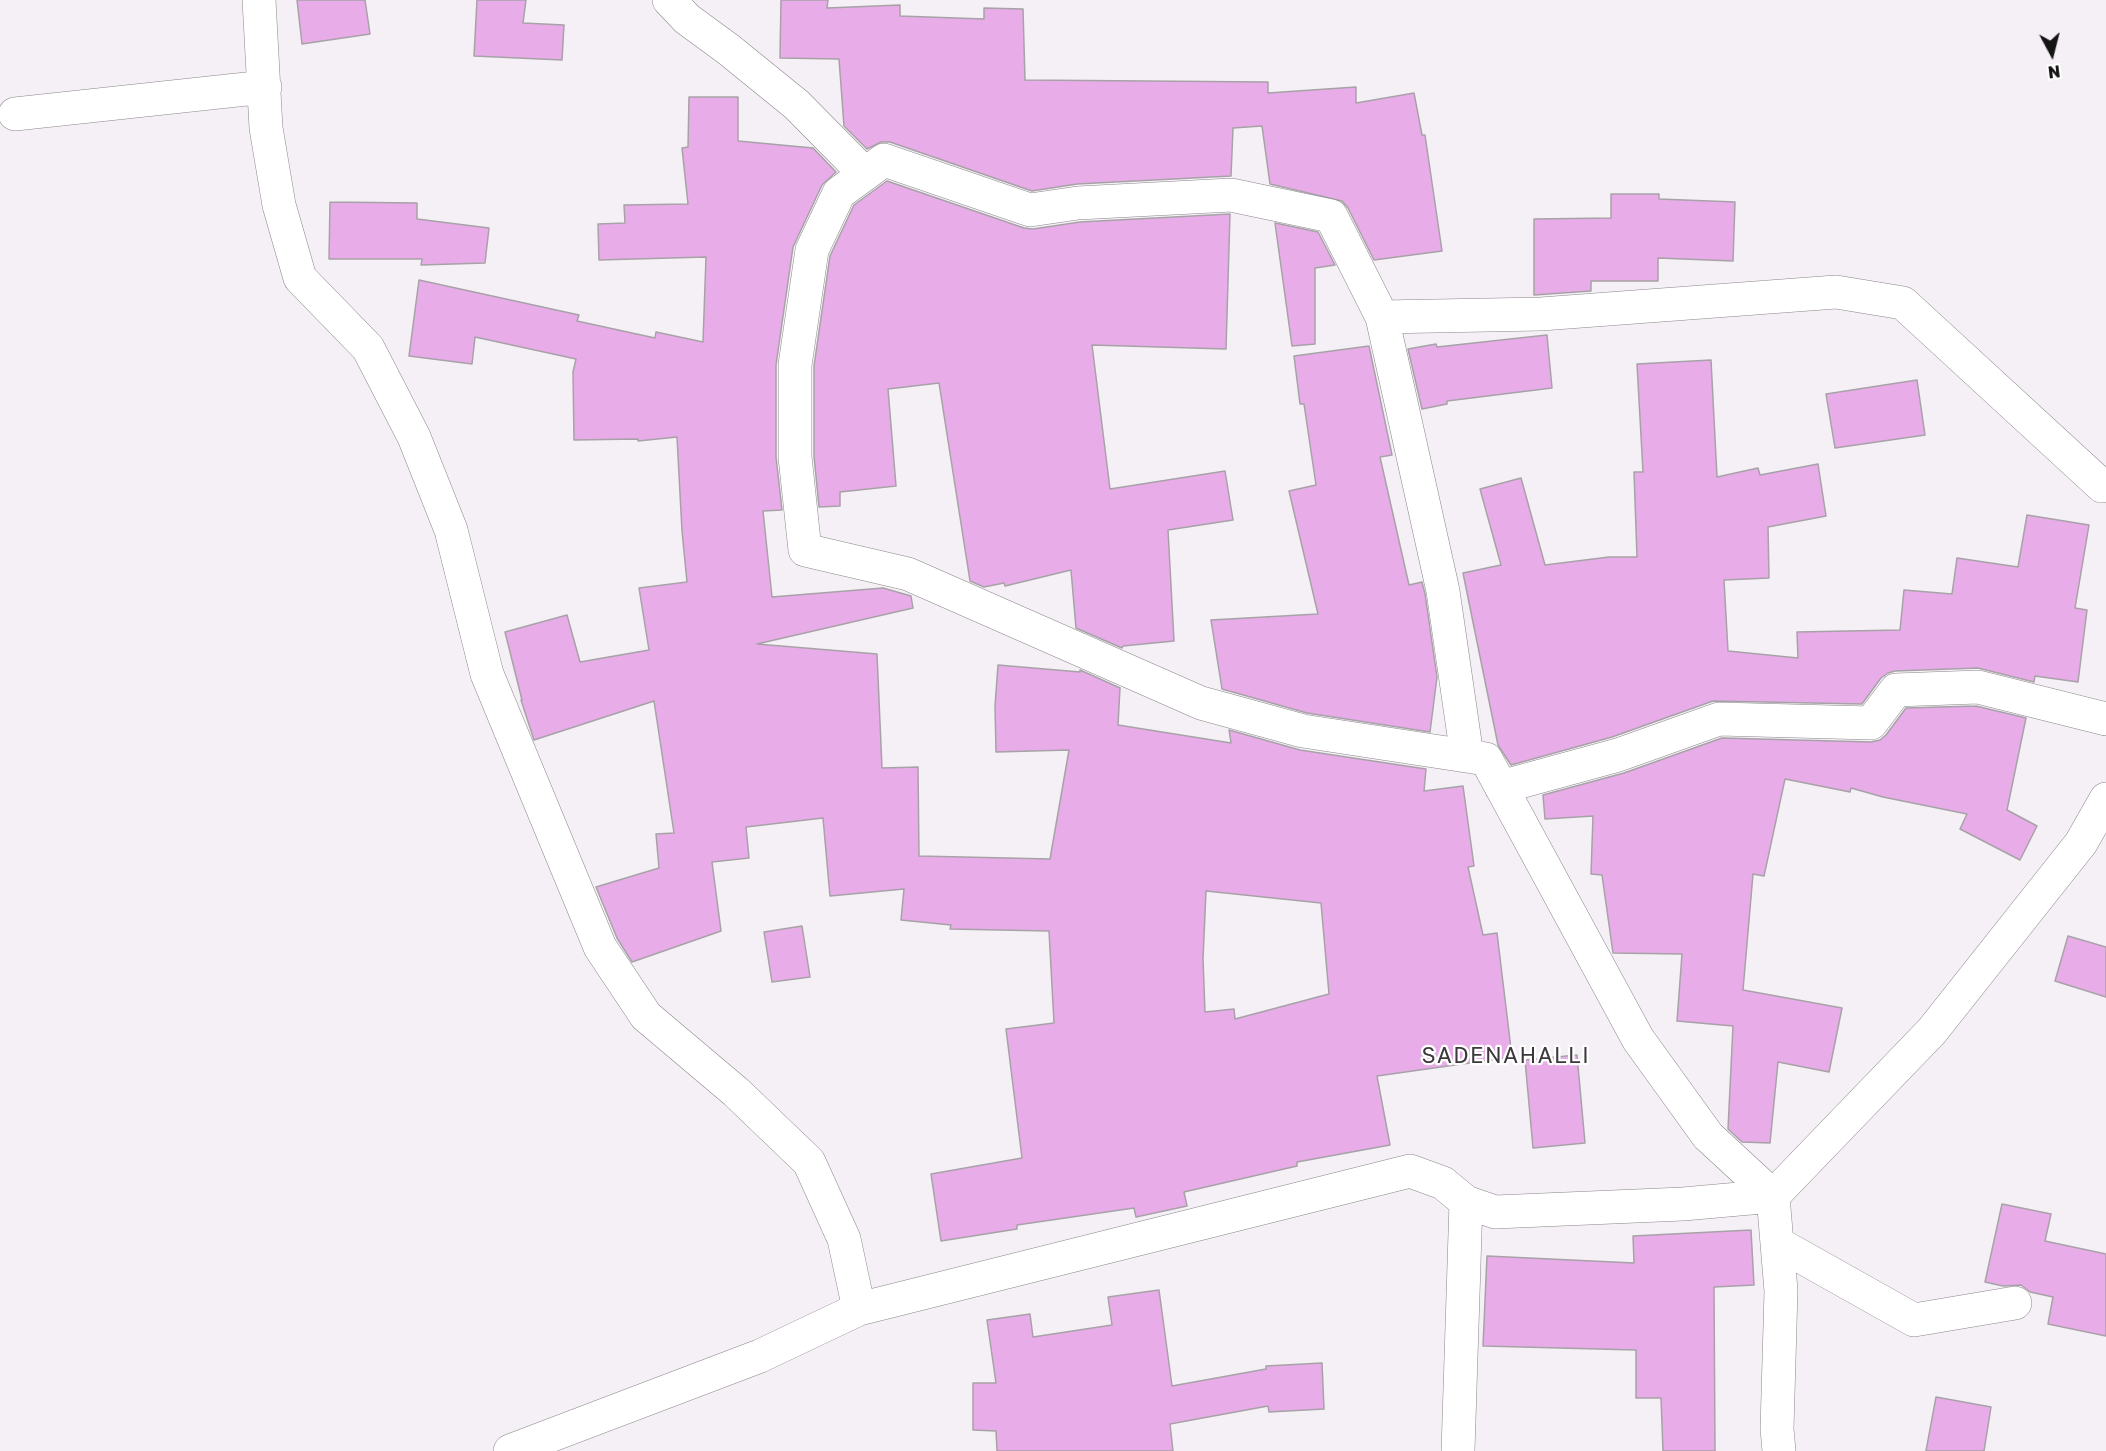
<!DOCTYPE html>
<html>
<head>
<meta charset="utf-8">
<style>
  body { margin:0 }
  #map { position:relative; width:2106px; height:1451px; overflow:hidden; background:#f5f0f5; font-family:"Golos Text",sans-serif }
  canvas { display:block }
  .north { position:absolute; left:2022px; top:24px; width:60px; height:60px; -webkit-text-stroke:4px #fff; paint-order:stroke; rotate:173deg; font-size:16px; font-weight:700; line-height:24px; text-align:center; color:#151415 }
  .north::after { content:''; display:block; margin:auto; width:21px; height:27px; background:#151415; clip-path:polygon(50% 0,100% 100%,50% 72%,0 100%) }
</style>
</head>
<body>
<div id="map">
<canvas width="2106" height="1451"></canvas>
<div class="north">N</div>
</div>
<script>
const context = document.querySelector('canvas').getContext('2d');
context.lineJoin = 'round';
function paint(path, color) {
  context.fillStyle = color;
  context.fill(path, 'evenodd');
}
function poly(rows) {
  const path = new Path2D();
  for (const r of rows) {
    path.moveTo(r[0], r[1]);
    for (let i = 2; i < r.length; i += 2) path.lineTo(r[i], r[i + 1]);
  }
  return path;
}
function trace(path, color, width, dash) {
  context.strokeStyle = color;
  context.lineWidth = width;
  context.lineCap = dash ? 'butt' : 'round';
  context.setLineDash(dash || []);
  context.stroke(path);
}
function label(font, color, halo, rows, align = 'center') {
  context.font = font + ' "Golos Text",sans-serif';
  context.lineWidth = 4.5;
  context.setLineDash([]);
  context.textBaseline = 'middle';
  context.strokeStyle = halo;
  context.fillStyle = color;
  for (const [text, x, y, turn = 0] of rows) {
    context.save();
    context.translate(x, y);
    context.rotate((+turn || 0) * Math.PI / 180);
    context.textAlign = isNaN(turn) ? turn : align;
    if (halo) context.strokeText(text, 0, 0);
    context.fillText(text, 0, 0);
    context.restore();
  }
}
const building = poly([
  [297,0,365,0,370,34,302,44,297,0],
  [477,0,526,0,523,23,564,25,562,60,474,56,477,0],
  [781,0,828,0,827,8,900,5,900,16,984,19,984,8,1023,9,1025,80,1268,82,1268,93,1356,87,1356,103,1414,93,1422,135,1425,135,1442,251,1374,260,1348,208,1342,201,1270,184,1262,126,1233,128,1231,176,1077,184,1032,191,890,142,881,142,867,149,844,126,839,59,780,58,781,0],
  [689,97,738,97,738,141,813,148,836,172,822,185,793,247,776,365,776,457,782,510,763,511,772,597,883,588,911,596,913,608,757,644,877,654,882,768,918,767,919,856,1050,859,1069,750,996,752,995,706,998,665,1080,672,1080,670,1120,688,1118,725,1231,743,1229,730,1300,750,1426,769,1424,791,1463,786,1474,866,1468,867,1483,935,1497,933,1512,1057,1377,1076,1390,1145,1297,1162,1297,1166,1184,1192,1187,1206,1136,1217,1134,1208,1017,1225,1017,1229,941,1241,931,1174,1022,1158,1006,1029,1054,1023,1049,931,950,929,951,925,901,920,904,889,830,896,823,818,746,827,749,858,712,862,721,931,632,962,617,938,596,887,659,868,656,834,674,833,654,701,534,740,521,700,522,700,505,632,567,615,580,662,649,650,639,588,687,582,682,531,677,437,638,441,638,439,574,440,573,372,576,359,475,337,472,364,409,356,419,280,579,315,577,321,655,338,656,332,703,342,706,257,599,260,598,224,625,223,624,205,688,204,682,148,688,147,689,97],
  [1206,891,1321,903,1329,994,1235,1019,1234,1009,1205,1012,1203,959,1206,891],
  [887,181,1024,228,1033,229,1080,222,1230,214,1226,349,1092,345,1110,489,1225,471,1233,520,1168,530,1174,641,1123,646,1122,648,1076,628,1071,570,1005,586,1004,583,984,587,970,581,939,383,888,389,896,486,840,492,840,506,819,507,814,456,814,366,830,256,854,205,887,181],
  [1611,194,1659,194,1659,199,1735,202,1733,261,1658,258,1658,281,1591,281,1591,291,1534,295,1534,219,1611,218,1611,194],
  [330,202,417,203,417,219,489,228,485,263,421,265,422,259,329,259,330,202],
  [1275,223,1318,232,1335,265,1315,268,1315,344,1292,346,1275,223],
  [1547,335,1552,388,1447,401,1447,404,1422,409,1408,349,1436,344,1437,347,1547,335],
  [1369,346,1392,455,1380,457,1409,585,1422,582,1425,594,1437,677,1430,732,1307,713,1222,689,1211,620,1318,614,1289,491,1316,485,1304,404,1300,404,1294,356,1369,346],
  [1711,360,1717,477,1758,468,1760,475,1818,464,1826,516,1768,527,1769,578,1724,580,1728,651,1798,658,1797,632,1900,630,1904,590,1952,594,1957,558,2018,567,2027,515,2089,525,2075,608,2087,610,2078,682,2035,676,2034,682,1978,668,1895,671,1888,673,1881,678,1862,704,1713,701,1612,737,1511,765,1498,745,1463,573,1501,565,1480,489,1521,478,1545,565,1609,557,1637,557,1634,472,1643,472,1637,364,1711,360],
  [1917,380,1925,435,1835,448,1826,394,1917,380],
  [1976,706,2026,718,2007,810,2037,826,2020,860,1960,829,1967,814,1883,797,1851,788,1850,792,1785,779,1764,876,1753,874,1743,990,1842,1008,1829,1072,1778,1062,1770,1143,1742,1142,1728,1129,1733,1026,1677,1021,1682,954,1613,953,1602,875,1591,874,1593,816,1545,819,1543,795,1624,773,1722,738,1871,742,1880,740,1886,735,1906,708,1976,706],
  [802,926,810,977,772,982,764,932,802,926],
  [2068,936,2106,947,2106,997,2055,981,2068,936],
  [1577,1055,1585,1143,1533,1148,1525,1060,1577,1055],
  [2002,1204,2051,1214,2045,1241,2106,1254,2106,1336,2048,1324,2053,1297,2030,1292,2021,1285,2003,1286,1985,1282,2002,1204],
  [1751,1230,1754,1285,1714,1287,1715,1451,1663,1451,1661,1398,1636,1398,1636,1350,1483,1346,1487,1256,1634,1263,1633,1236,1751,1230],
  [1159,1290,1172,1386,1266,1369,1266,1366,1322,1363,1324,1409,1269,1412,1268,1406,1170,1424,1173,1451,997,1451,996,1431,973,1430,973,1383,996,1383,987,1320,1030,1314,1033,1337,1112,1325,1108,1297,1159,1290],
  [1936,1397,1991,1407,1984,1451,1926,1451,1936,1397]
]);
const minor = poly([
  [259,0,266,128,279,205,300,278,368,348,414,437,451,530,487,674,600,947,646,1016,736,1092,809,1162,844,1239,859,1309],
  [669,0,687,19,728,49,797,105,865,174],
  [15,114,265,87],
  [1382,317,1443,591,1467,756],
  [1501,787,1618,755,1719,719,1871,723,1896,690,1978,687,2106,719],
  [1777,1243,1914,1320,2015,1303],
  [510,1451,760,1356,859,1309,1410,1171,1443,1183,1466,1202,1495,1212,1683,1204,1773,1196,1932,1031,2081,843,2106,799],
  [1458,1451,1466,1202],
  [1779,1451,1777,1429,1781,1291,1773,1196,1708,1136,1638,1039,1486,759,1303,731,1201,703,908,574,805,550,795,457,795,365,812,250,839,193,884,160,1030,210,1078,203,1231,195,1331,216,1382,317,1541,314,1836,292,1903,303,2102,486,2106,485]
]);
const quarterNames = [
  ["SADENAHALLI",1506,1056]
];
paint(building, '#e8ade8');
trace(building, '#a7a2a7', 1.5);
trace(minor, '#8b868b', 34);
trace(minor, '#fff', 33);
context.letterSpacing = '1.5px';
label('22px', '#3c383c', '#fff', quarterNames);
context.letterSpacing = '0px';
</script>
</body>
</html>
